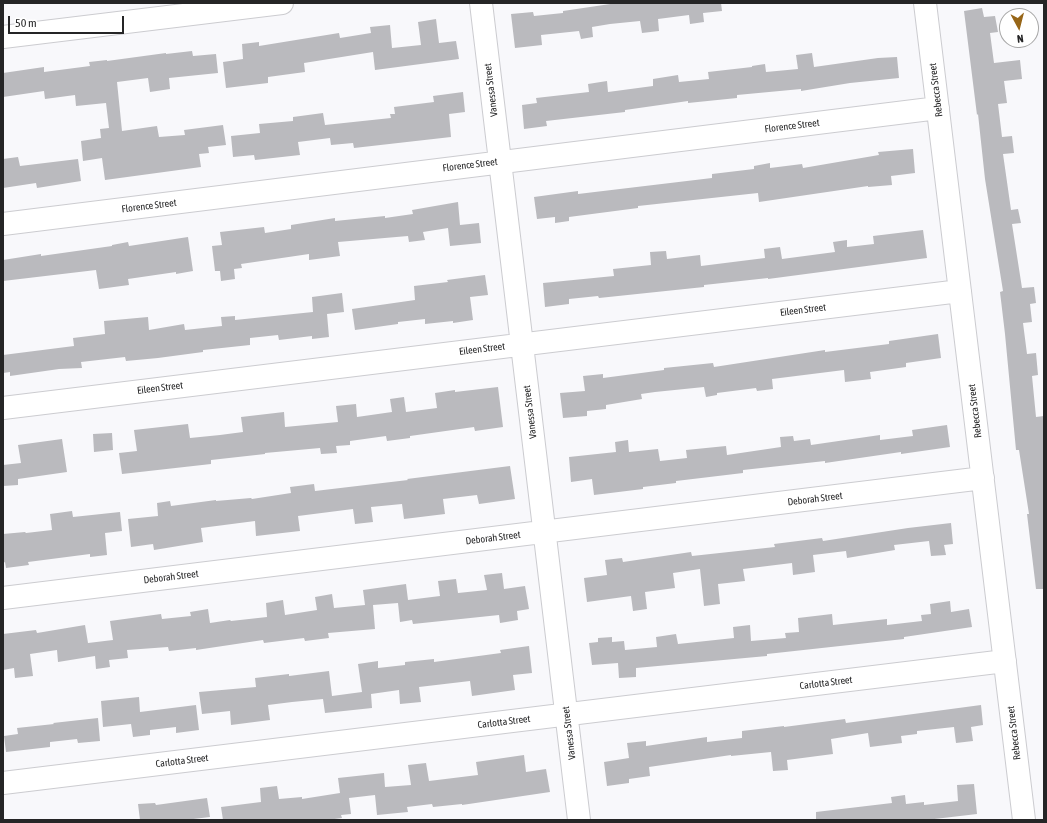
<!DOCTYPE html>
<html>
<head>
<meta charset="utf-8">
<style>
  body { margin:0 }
  #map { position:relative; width:1047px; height:823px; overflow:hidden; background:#f8f8fb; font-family:"Asap Condensed",sans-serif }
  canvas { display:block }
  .frame { position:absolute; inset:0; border:4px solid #252526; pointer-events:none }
  .north { position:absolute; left:999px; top:8px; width:40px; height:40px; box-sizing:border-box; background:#fff; border:1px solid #a8a8a8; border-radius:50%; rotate:173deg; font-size:11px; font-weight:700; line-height:16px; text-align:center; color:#252526 }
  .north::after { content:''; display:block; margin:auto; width:14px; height:18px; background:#976618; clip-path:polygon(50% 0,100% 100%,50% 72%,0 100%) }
  .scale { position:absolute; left:8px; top:16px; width:116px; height:18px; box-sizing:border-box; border:2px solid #252526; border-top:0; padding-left:5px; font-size:12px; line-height:14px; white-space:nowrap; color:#252526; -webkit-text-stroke:3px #fff; paint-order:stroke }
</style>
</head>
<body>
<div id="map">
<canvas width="1047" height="823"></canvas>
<div class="frame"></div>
<div class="north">N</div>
<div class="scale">50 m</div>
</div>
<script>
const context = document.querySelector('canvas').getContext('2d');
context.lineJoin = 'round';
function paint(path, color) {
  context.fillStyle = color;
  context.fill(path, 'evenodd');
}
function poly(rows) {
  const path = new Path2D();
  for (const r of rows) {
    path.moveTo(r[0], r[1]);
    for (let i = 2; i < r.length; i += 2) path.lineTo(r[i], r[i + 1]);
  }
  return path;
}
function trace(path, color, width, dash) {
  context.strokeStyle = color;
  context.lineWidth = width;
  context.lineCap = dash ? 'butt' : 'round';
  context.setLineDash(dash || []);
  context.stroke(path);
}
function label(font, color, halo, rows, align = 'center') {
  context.font = font + ' "Asap Condensed",sans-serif';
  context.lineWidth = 3;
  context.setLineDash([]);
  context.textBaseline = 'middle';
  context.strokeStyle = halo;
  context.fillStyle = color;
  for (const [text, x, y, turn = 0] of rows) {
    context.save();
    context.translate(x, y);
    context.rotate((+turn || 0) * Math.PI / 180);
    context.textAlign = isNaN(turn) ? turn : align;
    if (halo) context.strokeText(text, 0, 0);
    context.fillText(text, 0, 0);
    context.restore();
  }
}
const building = poly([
  [617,3,721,3,722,11,703,13,704,22,690,24,689,15,658,19,659,31,642,33,640,21,610,24,592,27,593,37,581,39,579,31,541,35,542,45,515,48,511,14,533,12,534,16,563,13,563,11],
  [982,8,984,17,995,16,998,32,990,33,994,63,1020,60,1022,79,1004,81,1007,103,998,104,1002,137,1012,136,1014,153,1003,154,1011,210,1018,209,1021,223,1012,224,1022,288,1034,287,1036,303,1030,304,1032,322,1023,323,1027,354,1036,353,1038,375,1032,376,1036,417,1044,416,1044,589,1036,589,1027,514,1029,514,1019,450,1016,450,1005,334,1000,292,1003,291,985,179,978,114,977,115,964,11],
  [436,19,439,43,456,41,459,59,375,70,373,52,304,63,305,72,268,77,268,83,226,88,223,62,243,59,242,44,259,42,259,46,339,33,340,38,371,33,370,27,390,25,392,48,421,45,418,22],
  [192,51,193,56,216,54,218,73,169,78,170,89,150,92,148,78,117,82,122,131,157,126,159,137,185,135,184,130,223,125,226,145,208,147,209,153,199,154,201,167,105,180,102,158,83,161,81,141,101,138,100,129,109,128,106,103,76,106,75,95,45,99,44,91,3,97,3,73,44,67,44,72,90,66,89,62,107,60,107,61,166,53,166,54],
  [812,53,814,67,878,58,897,57,899,78,850,83,801,91,801,89,737,95,737,98,688,103,688,101,625,110,625,112,546,121,547,126,524,129,522,105,537,103,536,98,589,92,588,84,607,81,608,92,653,86,653,79,678,75,679,82,709,79,708,72,752,67,752,66,765,64,766,72,798,69,796,55],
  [463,92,465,112,449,114,451,137,354,148,353,143,331,145,330,138,298,142,300,155,255,160,254,155,233,157,231,136,260,133,259,124,293,121,293,117,323,113,325,125,391,118,390,114,395,114,394,107,434,102,433,96],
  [913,149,915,173,891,176,892,185,868,187,868,186,759,202,758,193,638,206,638,208,569,217,569,221,555,223,555,217,537,219,534,197,578,191,578,194,712,178,712,174,754,169,754,166,770,163,770,168,802,164,803,168,879,155,878,152],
  [18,157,20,166,78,159,81,181,37,188,36,183,3,188,3,159],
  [458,202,460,225,479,223,481,243,450,246,448,228,423,232,425,240,409,242,408,236,338,242,340,256,309,260,309,254,241,264,242,268,234,269,235,279,221,281,220,271,215,271,212,246,222,245,220,232,264,227,265,233,291,229,291,225,335,218,335,221,385,216,385,218,413,214,412,210],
  [923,230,927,258,768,279,768,278,704,285,704,287,599,298,598,296,569,299,569,304,545,307,543,283,614,276,613,269,651,265,650,252,666,251,667,259,700,255,701,266,765,258,764,249,780,247,782,259,835,252,833,242,847,240,847,247,874,244,873,236],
  [188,237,193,271,176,274,176,272,128,279,129,285,99,289,96,270,3,281,3,260,41,254,41,256,112,246,112,245,128,242,129,246],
  [485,275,488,295,470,297,473,320,453,323,453,321,425,324,425,319,398,322,398,324,355,330,352,309,415,300,414,286,448,282,447,280],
  [342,293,344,312,327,314,329,337,312,339,312,336,279,340,278,335,250,338,250,345,203,350,203,352,158,358,126,361,125,357,81,362,82,368,59,369,10,376,10,372,3,373,3,355,74,346,73,338,105,334,104,321,148,317,149,330,184,324,185,330,222,326,221,317,235,316,235,320,313,312,312,297],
  [938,334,941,358,906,363,906,367,870,372,871,379,845,382,844,370,772,379,773,389,757,391,756,388,717,393,717,395,706,397,704,387,655,392,641,394,642,399,606,405,606,409,587,411,587,416,563,418,560,393,585,391,583,376,603,374,603,378,664,370,664,368,713,363,714,367,825,350,825,352,889,344,889,341],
  [498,387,503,427,475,431,474,427,410,436,410,438,387,441,386,436,350,441,350,445,336,446,337,453,321,454,320,448,265,453,265,454,211,460,211,464,122,474,119,453,137,451,134,430,188,424,190,438,220,435,243,432,241,417,284,412,285,427,338,422,336,406,356,404,357,417,392,412,390,399,404,397,406,412,437,408,435,393,455,390,455,392],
  [947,425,950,447,901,454,901,452,825,463,825,461,743,470,743,473,676,481,676,483,643,487,643,489,594,495,592,479,571,482,569,457,616,452,615,442,628,440,629,452,658,449,660,461,687,458,686,450,726,446,727,455,781,447,780,437,793,436,794,441,810,439,811,445,880,435,880,440,913,436,912,430],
  [112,433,113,450,94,452,93,434],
  [62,439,67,472,18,479,18,485,3,486,3,465,21,463,18,445],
  [510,466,515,499,479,504,477,495,443,499,445,514,404,519,402,504,371,507,373,522,355,524,353,509,298,516,300,531,256,536,255,521,201,528,203,542,154,550,153,544,131,547,128,519,158,516,157,503,170,501,171,506,216,500,216,501,251,498,252,499,291,493,290,487,314,484,315,491,408,480,407,479],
  [72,511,73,517,120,512,122,531,105,533,107,555,90,557,90,554,28,562,29,565,6,568,5,562,3,563,3,534,25,532,26,533,52,530,50,514],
  [951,523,953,544,944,545,946,555,931,556,929,541,894,545,895,550,847,558,846,551,813,555,815,572,793,575,792,563,743,569,745,581,718,584,720,604,704,606,700,569,673,573,675,588,645,592,647,609,633,611,631,596,587,602,584,578,607,575,605,560,622,558,623,562,691,552,692,556,775,547,774,544,822,538,823,541,908,528],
  [502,573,504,589,525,586,529,609,517,611,518,620,500,623,499,615,413,624,412,620,400,622,398,603,373,605,375,629,328,633,329,638,305,641,304,638,264,643,263,640,196,650,196,648,169,651,168,647,127,650,128,658,109,660,110,667,96,669,95,656,58,662,57,650,30,654,33,676,15,678,14,668,3,670,3,634,36,630,37,633,85,625,88,643,113,640,110,621,161,614,162,619,191,616,190,612,208,609,210,623,230,620,231,621,267,617,266,603,283,600,285,615,317,610,315,597,332,594,334,608,365,605,363,590,406,584,408,600,440,596,438,581,456,579,458,593,487,590,484,575],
  [950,601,951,612,969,609,972,627,904,637,904,639,767,654,767,656,636,668,636,677,619,678,618,663,592,665,589,643,598,642,598,638,612,637,612,642,624,641,625,650,657,647,656,637,676,634,678,644,734,638,733,627,750,625,751,641,786,638,785,633,799,632,798,618,832,614,833,625,887,619,887,625,922,621,921,615,931,614,930,604],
  [529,646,532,673,513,675,515,690,472,696,470,681,419,687,421,702,400,704,399,690,371,694,372,708,325,713,323,699,292,702,268,705,270,720,231,725,230,711,202,714,199,692,256,687,255,678,289,674,289,676,329,671,332,696,362,692,358,664,378,661,378,668,405,665,405,662,434,659,434,662,501,653,500,650],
  [139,697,140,712,196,705,199,730,176,733,176,727,150,730,150,735,133,737,131,724,103,727,101,701],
  [981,705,983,725,971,727,973,741,956,743,954,727,917,731,917,734,901,736,902,743,870,747,868,733,831,739,833,754,787,760,788,770,773,771,771,752,731,756,731,755,649,767,650,776,629,779,629,783,607,786,604,762,629,758,627,743,646,741,646,746,707,737,707,742,742,738,742,731,784,726,784,727,845,719,846,723],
  [98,718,100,741,78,743,77,739,50,742,50,747,6,752,4,736,18,734,17,728,54,724,53,723],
  [524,755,526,772,546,769,550,792,462,805,462,804,433,807,432,804,407,807,408,812,377,815,375,795,349,798,351,814,341,815,342,818,327,820,223,820,221,807,261,802,260,788,277,786,279,799,302,797,302,799,340,793,338,778,384,773,385,787,411,785,408,765,426,763,429,781,478,775,476,762],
  [974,784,977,814,926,820,816,820,816,812,892,803,891,797,905,795,906,804,924,802,924,805,958,801,957,785],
  [207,798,210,817,185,820,140,820,138,804,155,803,156,805]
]);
const minor = poly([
  [481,3,579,820],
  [925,3,1024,820],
  [3,37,282,3],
  [3,224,938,108],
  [3,408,960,291],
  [3,598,983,478],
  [3,783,1005,661]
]);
const streetNames = [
  ["Vanessa Street",491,90,-97],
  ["Rebecca Street",936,90,-97],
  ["Florence Street",792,126,-7],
  ["Florence Street",470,165,-7],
  ["Florence Street",149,206,-7],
  ["Eileen Street",803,310,-7],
  ["Eileen Street",482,349,-7],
  ["Eileen Street",160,388,-7],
  ["Rebecca Street",975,411,-97],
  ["Vanessa Street",530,412,-97],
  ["Deborah Street",815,499,-7],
  ["Deborah Street",493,538,-7],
  ["Deborah Street",171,577,-7],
  ["Carlotta Street",826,683,-7],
  ["Carlotta Street",504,722,-7],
  ["Vanessa Street",569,733,-97],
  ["Rebecca Street",1014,733,-97],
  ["Carlotta Street",182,761,-7]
];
paint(building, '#bababe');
trace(minor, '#ccccd0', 24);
trace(minor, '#fff', 22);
label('10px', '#252526', '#fff', streetNames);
</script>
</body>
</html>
